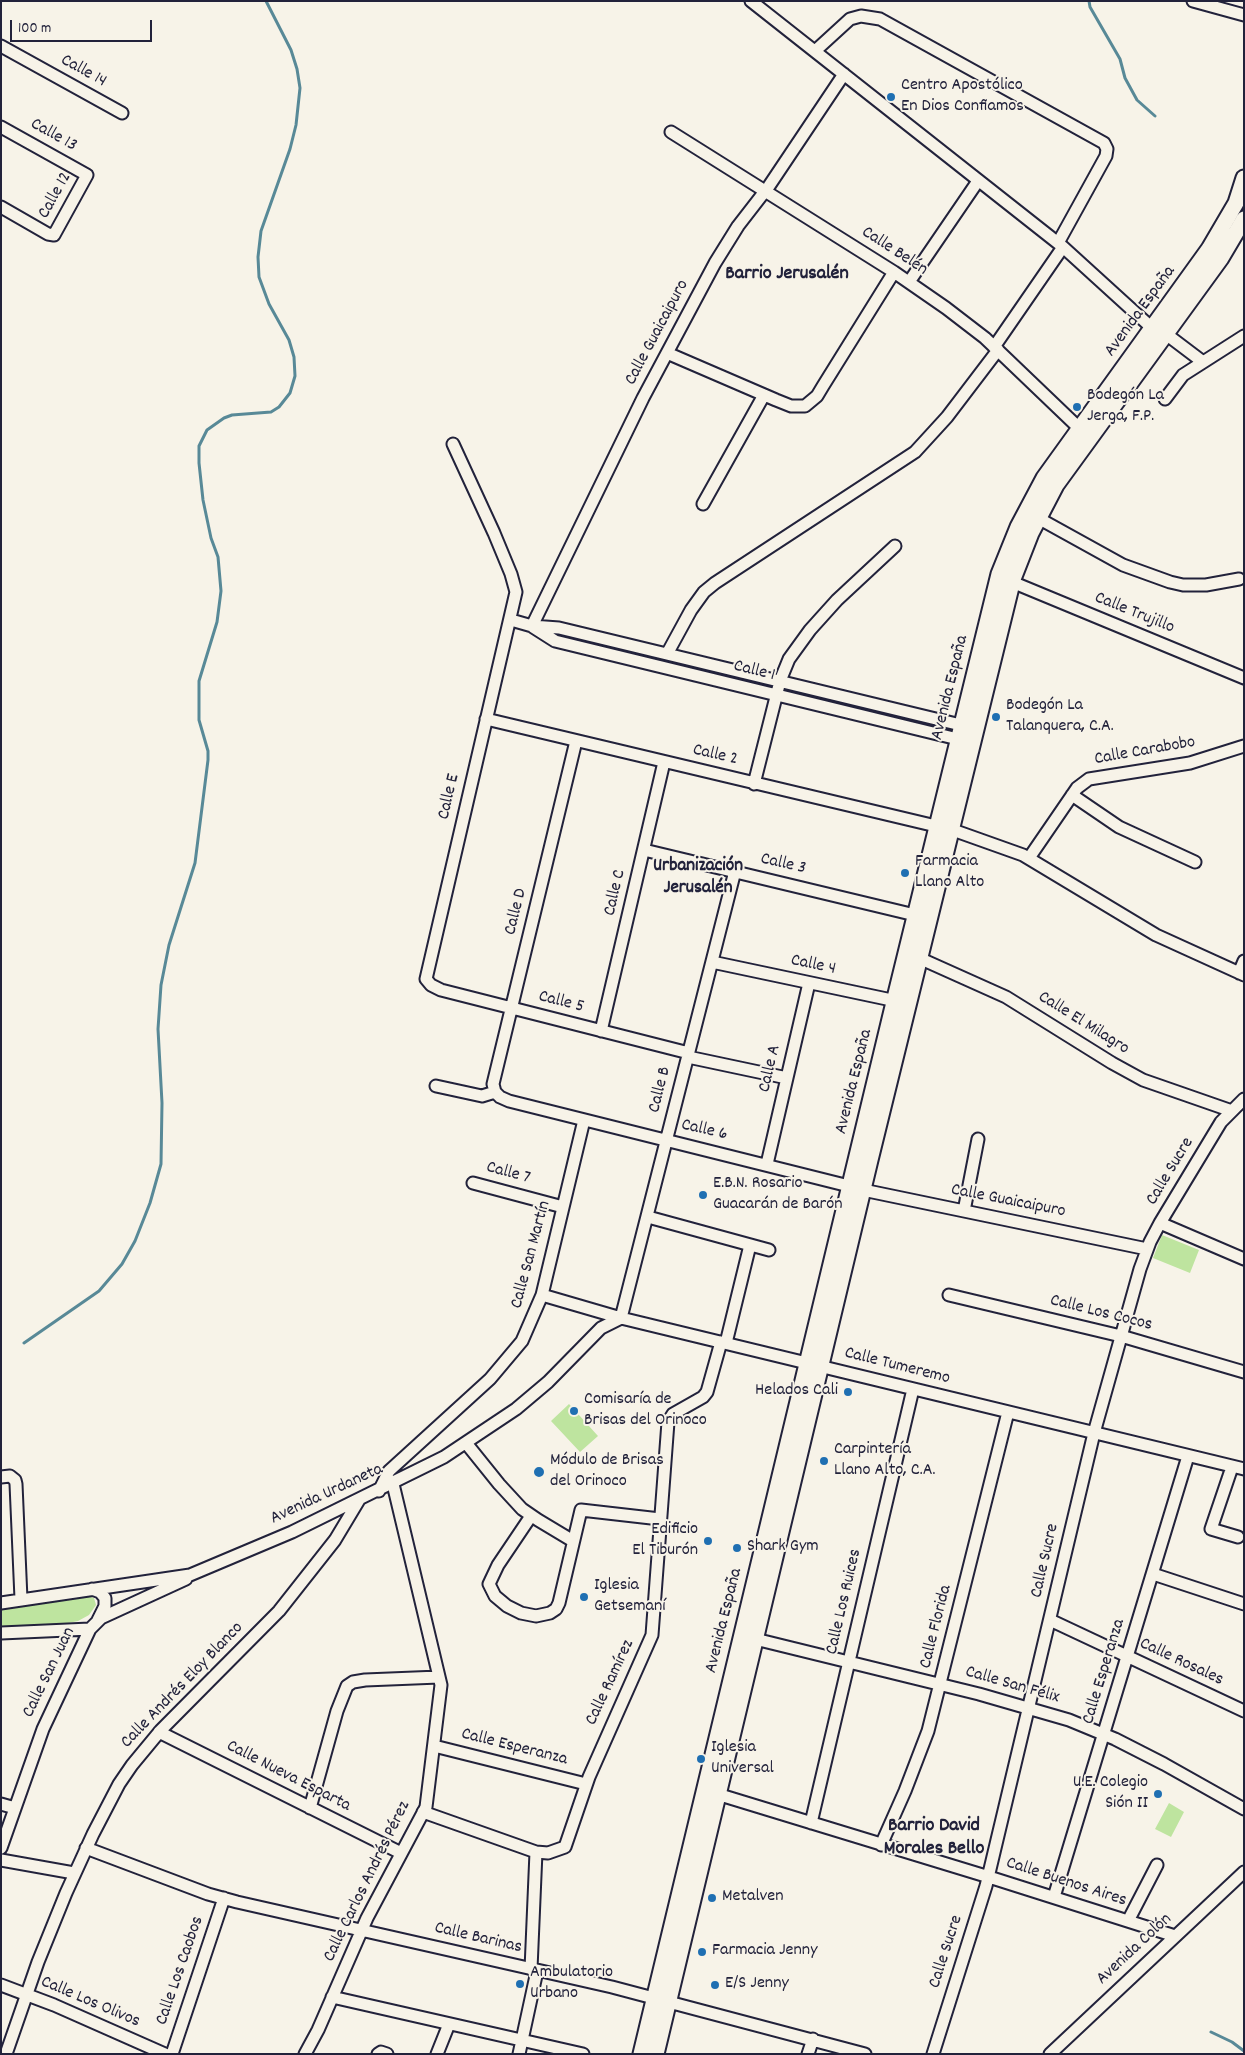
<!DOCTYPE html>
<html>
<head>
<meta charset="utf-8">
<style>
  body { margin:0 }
  #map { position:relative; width:1245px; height:2055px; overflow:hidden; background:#f7f3e8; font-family:Dekko,sans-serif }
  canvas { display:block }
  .frame { position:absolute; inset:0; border:2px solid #22223b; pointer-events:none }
  .scale { position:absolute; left:10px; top:20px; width:142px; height:22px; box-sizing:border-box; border:2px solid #22223b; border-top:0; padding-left:6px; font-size:15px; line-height:18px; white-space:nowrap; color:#22223b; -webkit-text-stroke:4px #f7f3e8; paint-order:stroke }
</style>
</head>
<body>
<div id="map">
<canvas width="1245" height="2055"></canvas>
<div class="frame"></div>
<div class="scale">100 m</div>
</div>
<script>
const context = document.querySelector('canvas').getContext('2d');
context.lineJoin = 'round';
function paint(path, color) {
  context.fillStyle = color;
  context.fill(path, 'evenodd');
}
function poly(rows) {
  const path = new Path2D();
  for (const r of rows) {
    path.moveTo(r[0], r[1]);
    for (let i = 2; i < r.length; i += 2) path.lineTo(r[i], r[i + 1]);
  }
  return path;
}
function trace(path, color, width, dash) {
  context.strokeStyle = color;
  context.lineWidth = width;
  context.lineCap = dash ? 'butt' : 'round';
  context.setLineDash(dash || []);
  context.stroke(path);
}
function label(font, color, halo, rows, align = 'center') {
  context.font = font + ' Dekko,sans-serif';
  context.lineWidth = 4;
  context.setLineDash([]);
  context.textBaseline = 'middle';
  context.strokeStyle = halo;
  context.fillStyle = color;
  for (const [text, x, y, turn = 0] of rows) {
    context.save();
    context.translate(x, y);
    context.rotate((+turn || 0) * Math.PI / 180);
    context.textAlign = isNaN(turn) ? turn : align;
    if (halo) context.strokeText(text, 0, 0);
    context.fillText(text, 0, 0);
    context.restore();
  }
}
const green = poly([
  [570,636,771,684,772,687,771,688,568,639],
  [788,688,950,728,951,730,949,732,785,691],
  [1162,1235,1199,1250,1190,1273,1153,1258],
  [569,1404,598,1436,580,1452,551,1421],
  [84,1595,94,1598,96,1605,89,1615,78,1621,58,1625,1,1628,1,1609],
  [1169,1803,1184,1812,1171,1837,1155,1829]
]);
const stream = poly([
  [1089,1,1090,7,1120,59,1125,78,1137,100,1155,116],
  [24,1343,99,1291,122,1264,135,1241,150,1203,161,1164,162,1103,158,1029,161,985,169,945,195,863,208,760,208,751,199,720,199,681,217,622,221,591,218,557,211,538,203,500,199,463,199,446,207,430,224,418,232,415,271,412,279,407,290,393,295,376,294,357,289,340,269,304,259,277,258,257,261,231,290,149,296,125,300,88,297,69,291,50,266,1],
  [1211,2032,1232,2042,1244,2051]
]);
const minor = poly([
  [751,1,1063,247,1152,328],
  [1193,1,1244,15],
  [1,46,122,113],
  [815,51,850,19,861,16,880,19,1104,143,1107,149,1106,156,1058,243],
  [1,127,87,175,54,235,48,234,1,207],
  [671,132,894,272,946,308,985,338,1079,428],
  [909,282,978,181],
  [1166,334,1203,362],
  [994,347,1063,247],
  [667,353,776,400,791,406,805,406,817,396,823,386,894,272],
  [1165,399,1183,375,1244,336],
  [453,444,494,533,511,574,516,592,426,979,431,985,441,990,689,1053],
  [703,504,764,395],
  [1038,518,1123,565,1170,582,1183,585,1206,585,1239,579],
  [1012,582,1244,678],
  [511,620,532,626,559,628,969,727],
  [532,626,643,398,715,263,738,226,769,186,844,74],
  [533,627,555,641,966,741],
  [667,654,691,610,704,592,715,583,915,452,947,417,998,350],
  [486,719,936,826],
  [754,784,780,681,789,659,810,630,837,600,895,546],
  [1072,795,1119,827,1195,862],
  [950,829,1023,855,1156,935,1244,975],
  [644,850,915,915],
  [1029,858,1077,788,1089,779,1190,763,1244,746],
  [919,958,1006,997,1112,1063,1143,1080,1232,1111],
  [712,962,901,1002],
  [1239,973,1244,961],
  [601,1031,664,762],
  [688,1057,787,1078],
  [436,1086,482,1096,495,1092],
  [495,1092,500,1097,509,1101,849,1186],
  [495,1092,493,1084,576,741],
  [767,1164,809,983],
  [473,1183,563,1207],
  [863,1190,1147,1249],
  [964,1211,978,1139],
  [648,1217,769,1250],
  [1160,1223,1244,1259],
  [542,1295,621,1318,1244,1469],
  [949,1295,1121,1336,1244,1372],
  [621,1318,735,871],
  [726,1343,750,1245],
  [466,1443,499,1484,522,1509,538,1520,573,1541],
  [1232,1467,1211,1529,1238,1537],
  [1,1477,10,1476,15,1480,16,1484,21,1599],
  [379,1491,389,1471,490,1379,522,1341,542,1295,584,1120],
  [531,1516,498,1565,489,1584,495,1596,507,1606,521,1613,536,1616,550,1613,556,1609,559,1603,581,1510,660,1519],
  [1153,1574,1244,1604],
  [92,1589,100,1592,105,1598,105,1606,98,1620],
  [1,1603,190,1575,292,1532,444,1457,516,1409,548,1382,601,1328,621,1318],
  [1050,1620,1244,1711],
  [1,1633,90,1629],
  [755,1639,979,1694,1069,1720,1115,1739,1164,1764,1244,1809],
  [159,1732,401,1853],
  [434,1746,586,1784],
  [717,1794,989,1877,1175,1936],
  [1,1804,15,1808],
  [310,1808,337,1711,347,1686,353,1682,365,1680,439,1677],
  [423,1812,536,1852,548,1853,565,1847,589,1777,652,1635,668,1422,673,1414,703,1397,707,1392,721,1342],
  [811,1823,913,1389],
  [881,1845,905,1791,928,1731,1008,1412],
  [1,1848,43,1729,90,1629,101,1618,186,1579],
  [86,1848,208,1894,237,1902,612,1987,865,2054],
  [1,1860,74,1873],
  [1054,1897,1188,1456],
  [1128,1921,1157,1865],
  [531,1969,536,1852],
  [1,1985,54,2005,165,2054],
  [332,1997,583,2054],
  [6,2054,38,1962,66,1893,93,1834,119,1784,132,1765,161,1730,279,1611,335,1540,359,1500],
  [172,2054,224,1898],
  [305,2054,318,2030,367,1918,426,1807,441,1685,393,1484],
  [378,2054,381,2052,387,2054],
  [437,2054,449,2024],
  [519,2054,537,1971],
  [808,2054,813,2039],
  [933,2054,986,1886,1094,1433,1140,1269,1150,1242,1160,1223,1221,1122,1244,1099],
  [1050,2054,1244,1872]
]);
const major = poly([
  [641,2054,896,994,999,574,1018,527,1044,478,1209,249,1236,203,1244,178],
  [656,2054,870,1160,1013,579,1031,533,1056,485,1221,258,1244,219]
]);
const markers = [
  [891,97,5,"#1f6fb2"],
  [1077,407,5,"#1f6fb2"],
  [996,717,5,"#1f6fb2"],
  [905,873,5,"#1f6fb2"],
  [703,1195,5,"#1f6fb2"],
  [848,1392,5,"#1f6fb2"],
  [574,1411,5,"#1f6fb2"],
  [824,1461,5,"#1f6fb2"],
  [539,1472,6,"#1f6fb2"],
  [708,1541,5,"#1f6fb2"],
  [737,1548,5,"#1f6fb2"],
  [584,1597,5,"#1f6fb2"],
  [701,1759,5,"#1f6fb2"],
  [1158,1794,5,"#1f6fb2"],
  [712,1898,5,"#1f6fb2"],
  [702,1952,5,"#1f6fb2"],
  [520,1984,5,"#1f6fb2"],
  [715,1985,5,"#1f6fb2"]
];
const streetNames = [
  ["Calle 14",83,72,29],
  ["Calle 13",53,136,29],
  ["Calle 12",56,196,-61],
  ["Calle Belén",894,252,33],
  ["Avenida España",1141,312,-54],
  ["Calle Guaicaipuro",658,333,-62],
  ["Calle Trujillo",1134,614,22],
  ["Calle 1",754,672,14],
  ["Avenida España",951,688,-76],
  ["Calle Carabobo",1145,752,-10],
  ["Calle 2",715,756,13],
  ["Calle E",450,797,-77],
  ["Calle 3",783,865,13],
  ["Calle C",616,893,-77],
  ["Calle D",517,912,-76],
  ["Calle 4",813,966,12],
  ["Calle 5",561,1003,14],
  ["Calle El Milagro",1083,1024,32],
  ["Calle A",771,1069,-77],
  ["Avenida España",855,1082,-76],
  ["Calle B",661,1090,-76],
  ["Calle 6",704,1131,13],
  ["Calle Sucre",1171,1172,-59],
  ["Calle 7",508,1174,15],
  ["Calle Guaicaipuro",1008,1202,11],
  ["Calle San Martín",532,1255,-75],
  ["Calle Los Cocos",1101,1314,14],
  ["Calle Tumeremo",897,1367,14],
  ["Avenida Urdaneta",327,1495,-25],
  ["Calle Sucre",1046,1561,-77],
  ["Calle Los Ruices",845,1602,-77],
  ["Avenida España",725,1621,-76],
  ["Calle Florida",937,1627,-76],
  ["Calle Rosales",1181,1663,25],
  ["Calle Esperanza",1105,1672,-73],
  ["Calle San Juan",50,1673,-64],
  ["Calle Ramírez",611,1683,-65],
  ["Calle Andrés Eloy Blanco",183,1686,-46],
  ["Calle San Félix",1012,1686,16],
  ["Calle Esperanza",514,1748,14],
  ["Calle Nueva Esparta",288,1777,27],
  ["Calle Carlos Andrés Pérez",368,1882,-64],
  ["Calle Buenos Aires",1066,1883,18],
  ["Calle Barinas",478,1939,13],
  ["Avenida Colón",1135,1950,-43],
  ["Calle Sucre",947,1952,-72],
  ["Calle Los Caobos",181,1971,-71],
  ["Calle Los Olivos",90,2003,23]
];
const poiNames = [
  ["Centro Apostólico",901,87],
  ["En Dios Confiamos",901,108],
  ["Bodegón La",1087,397],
  ["Jerga, F.P.",1087,418],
  ["Bodegón La",1006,707],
  ["Talanquera, C.A.",1006,728],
  ["Farmacia",915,863],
  ["Llano Alto",915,884],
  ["E.B.N. Rosario",713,1185],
  ["Guacarán de Barón",713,1206],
  ["Helados Cali",838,1392,"right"],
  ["Comisaría de",584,1401],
  ["Brisas del Orinoco",584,1422],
  ["Carpintería",834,1451],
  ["Llano Alto, C.A.",834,1472],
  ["Módulo de Brisas",550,1462],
  ["del Orinoco",550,1483],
  ["Edificio",698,1531,"right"],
  ["El Tiburón",698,1552,"right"],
  ["Shark Gym",747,1548],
  ["Iglesia",594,1587],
  ["Getsemaní",594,1608],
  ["Iglesia",711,1749],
  ["Universal",711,1770],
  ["U.E. Colegio",1148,1784,"right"],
  ["Sión II",1148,1805,"right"],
  ["Metalven",722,1898],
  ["Farmacia Jenny",712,1952],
  ["Ambulatorio",530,1974],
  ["Urbano",530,1995],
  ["E/S Jenny",725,1985]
];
const neighbourhoodNames = [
  ["Urbanización",698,867],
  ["Jerusalén",698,889]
];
const quarterNames = [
  ["Barrio Jerusalén",787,275],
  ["Barrio David",934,1827],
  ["Morales Bello",934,1850]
];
paint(green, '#bee49f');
trace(stream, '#588997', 3);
trace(minor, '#22223b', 15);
trace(major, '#22223b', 19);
trace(minor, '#f7f3e8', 11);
trace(major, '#f7f3e8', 15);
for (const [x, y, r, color] of markers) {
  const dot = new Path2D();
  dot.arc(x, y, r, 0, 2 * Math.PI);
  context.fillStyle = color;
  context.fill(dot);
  trace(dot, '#f7f3e8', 2);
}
label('18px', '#22223b', '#f7f3e8', streetNames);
label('18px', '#22223b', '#f7f3e8', poiNames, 'left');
label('bold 19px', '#22223b', '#f7f3e8', neighbourhoodNames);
label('bold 20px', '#22223b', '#f7f3e8', quarterNames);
</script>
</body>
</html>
